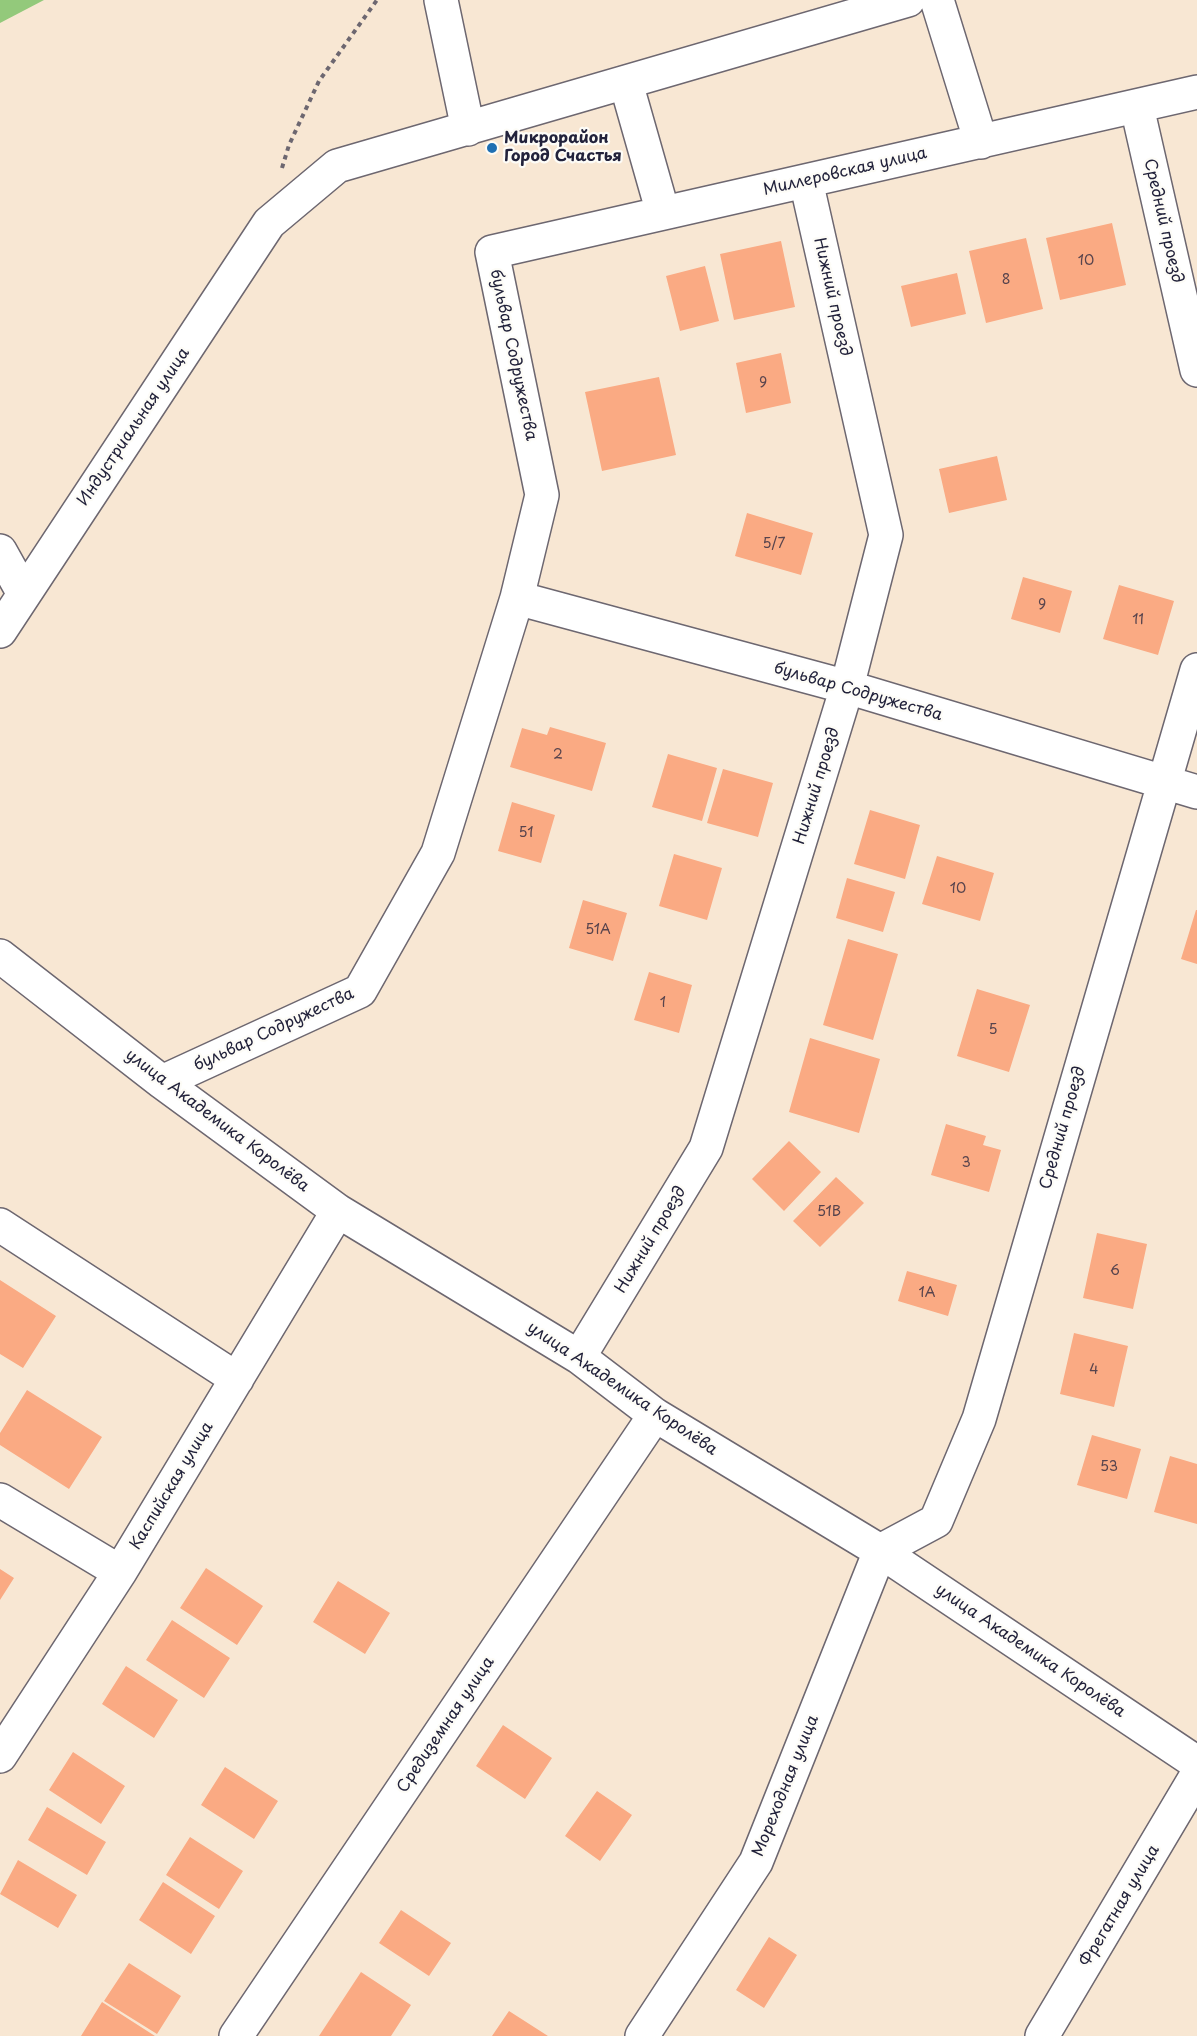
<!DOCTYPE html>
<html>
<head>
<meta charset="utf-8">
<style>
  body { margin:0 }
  canvas { display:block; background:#f8e7d3 }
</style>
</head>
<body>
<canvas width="1197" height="2036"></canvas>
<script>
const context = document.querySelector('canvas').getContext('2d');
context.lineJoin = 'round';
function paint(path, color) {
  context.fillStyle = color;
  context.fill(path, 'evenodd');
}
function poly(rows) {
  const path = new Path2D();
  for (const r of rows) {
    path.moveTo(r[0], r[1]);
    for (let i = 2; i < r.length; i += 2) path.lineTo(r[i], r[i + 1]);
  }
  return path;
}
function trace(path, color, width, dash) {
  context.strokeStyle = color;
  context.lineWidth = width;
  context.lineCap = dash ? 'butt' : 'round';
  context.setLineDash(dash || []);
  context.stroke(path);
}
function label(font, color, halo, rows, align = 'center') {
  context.font = font + ' "Playpen Sans",sans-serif';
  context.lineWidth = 4.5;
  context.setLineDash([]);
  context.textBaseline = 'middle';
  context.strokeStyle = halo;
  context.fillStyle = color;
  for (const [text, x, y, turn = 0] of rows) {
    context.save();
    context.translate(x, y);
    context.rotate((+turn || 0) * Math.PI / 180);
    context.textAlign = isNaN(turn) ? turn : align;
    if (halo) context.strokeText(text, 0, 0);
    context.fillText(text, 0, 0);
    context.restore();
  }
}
const green = poly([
  [0,0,44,0,0,23]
]);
const building = poly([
  [1112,223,1126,285,1060,300,1046,238],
  [1026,238,1043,309,986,323,969,251],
  [781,241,795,307,734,320,720,254],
  [705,266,719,321,680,331,666,276],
  [957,273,966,314,911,327,901,286],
  [781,353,791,403,746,413,736,363],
  [659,377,676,455,602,471,585,392],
  [997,456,1007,500,949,513,939,469],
  [747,513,813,533,801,575,735,556],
  [1023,577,1072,591,1060,633,1011,619],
  [1119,585,1174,601,1158,655,1103,639],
  [550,727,606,743,592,791,510,767,522,728,547,735],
  [668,754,717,768,702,821,652,807],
  [723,769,773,783,758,837,707,823],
  [512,802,555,815,541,863,498,851],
  [870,810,920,825,905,879,854,864],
  [674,854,722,868,707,920,659,906],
  [937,856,994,873,980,921,922,904],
  [847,878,895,892,883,932,836,918],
  [583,900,627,913,613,961,569,948],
  [1196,910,1197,910,1197,964,1181,959],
  [848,939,898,954,873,1040,823,1025],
  [649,972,692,985,679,1033,634,1020],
  [977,989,1030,1005,1009,1072,957,1056],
  [810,1038,880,1059,859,1133,789,1112],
  [946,1124,986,1136,983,1145,1001,1150,989,1192,931,1175],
  [789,1141,821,1172,784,1211,752,1179],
  [836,1177,864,1203,820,1247,793,1221],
  [1097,1233,1147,1244,1133,1309,1083,1298],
  [907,1271,957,1285,948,1316,898,1301],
  [0,1280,56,1316,23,1368,0,1354],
  [1074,1333,1128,1346,1114,1407,1060,1394],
  [27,1390,102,1437,69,1489,0,1445,0,1433],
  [1092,1435,1141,1449,1127,1499,1077,1485],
  [1170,1456,1197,1464,1197,1524,1154,1512],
  [206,1568,263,1606,237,1645,180,1608],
  [0,1569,14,1578,0,1600],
  [338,1581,390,1613,365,1654,313,1622],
  [172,1620,230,1658,204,1698,146,1660],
  [126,1666,178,1700,154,1738,102,1704],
  [503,1725,552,1758,525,1799,476,1766],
  [73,1752,125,1786,101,1824,49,1790],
  [225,1767,278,1801,254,1839,201,1805],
  [597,1791,632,1815,600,1861,565,1836],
  [47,1807,106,1842,87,1875,28,1840],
  [190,1837,243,1871,219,1909,166,1875],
  [18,1860,77,1895,58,1928,0,1894],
  [163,1882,215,1916,191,1954,139,1920],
  [401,1910,451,1943,429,1976,379,1943],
  [769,1937,797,1955,764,2008,736,1990],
  [129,1963,181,1996,157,2034,104,2001],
  [361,1972,411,2005,391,2036,319,2036],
  [102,2002,155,2036,81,2036],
  [509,2011,548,2036,492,2036]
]);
const path = poly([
  [282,168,289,145,319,81,377,0]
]);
const street = poly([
  [441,0,468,129],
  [937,0,981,142],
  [626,83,663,213],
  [1137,107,1197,370],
  [0,551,24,594],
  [517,598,847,687,1197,792],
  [0,631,269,223,337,166,908,0],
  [0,956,162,1082,338,1211,579,1357,655,1415,880,1551,1197,1763],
  [162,1082,360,991,438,853,517,598,542,495,492,252,1197,92],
  [0,1225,237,1379],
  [579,1357,706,1148,847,687,886,535,806,181],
  [0,1500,120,1572],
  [0,1756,120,1572,338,1211],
  [236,2036,655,1415],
  [642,2036,756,1862,880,1551,936,1521,979,1419,1197,670],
  [1042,2036,1197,1775]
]);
const markers = [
  [492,148,6,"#1f6fb2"]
];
const numberNames = [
  ["10",1086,261],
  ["8",1006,280],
  ["9",763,383],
  ["5/7",774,544],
  ["9",1042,605],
  ["11",1138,620],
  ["2",558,755],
  ["51",526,833],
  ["10",958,889],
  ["51А",598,930],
  ["1",663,1003],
  ["5",993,1030],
  ["3",966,1163],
  ["51В",829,1212],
  ["6",1115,1271],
  ["1А",927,1293],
  ["4",1094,1370],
  ["53",1109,1467]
];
const poiNames = [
  ["Микрорайон",504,139],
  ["Город Счастья",504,157]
];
const streetNames = [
  ["Миллеровская улица",845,172,-13],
  ["Средний проезд",1163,221,77],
  ["Нижний проезд",832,297,77],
  ["бульвар Содружества",513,355,78],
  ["Индустриальная улица",134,427,-56],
  ["бульвар Содружества",858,692,16],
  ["Нижний проезд",817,786,-73],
  ["бульвар Содружества",274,1030,-25],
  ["улица Академика Королёва",217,1121,37],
  ["Средний проезд",1063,1128,-74],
  ["Нижний проезд",651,1240,-59],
  ["улица Академика Королёва",622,1389,34],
  ["Каспийская улица",172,1486,-59],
  ["улица Академика Королёва",1030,1651,34],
  ["Средиземная улица",446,1725,-56],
  ["Мореходная улица",786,1786,-68],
  ["Фрегатная улица",1120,1906,-59]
];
paint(green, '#93c97b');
paint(building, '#faaa83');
trace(street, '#6d6770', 36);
trace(path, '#6d6770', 4, [4.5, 4.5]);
trace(street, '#fff', 33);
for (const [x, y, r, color] of markers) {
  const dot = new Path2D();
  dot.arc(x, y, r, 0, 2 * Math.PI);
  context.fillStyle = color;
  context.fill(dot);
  trace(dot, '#fdfcf7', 2);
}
label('14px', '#58444d', null, numberNames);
label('bold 16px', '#22223b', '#fdfcf7', poiNames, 'left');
label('16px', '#22223b', '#fdfcf7', streetNames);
</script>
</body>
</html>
